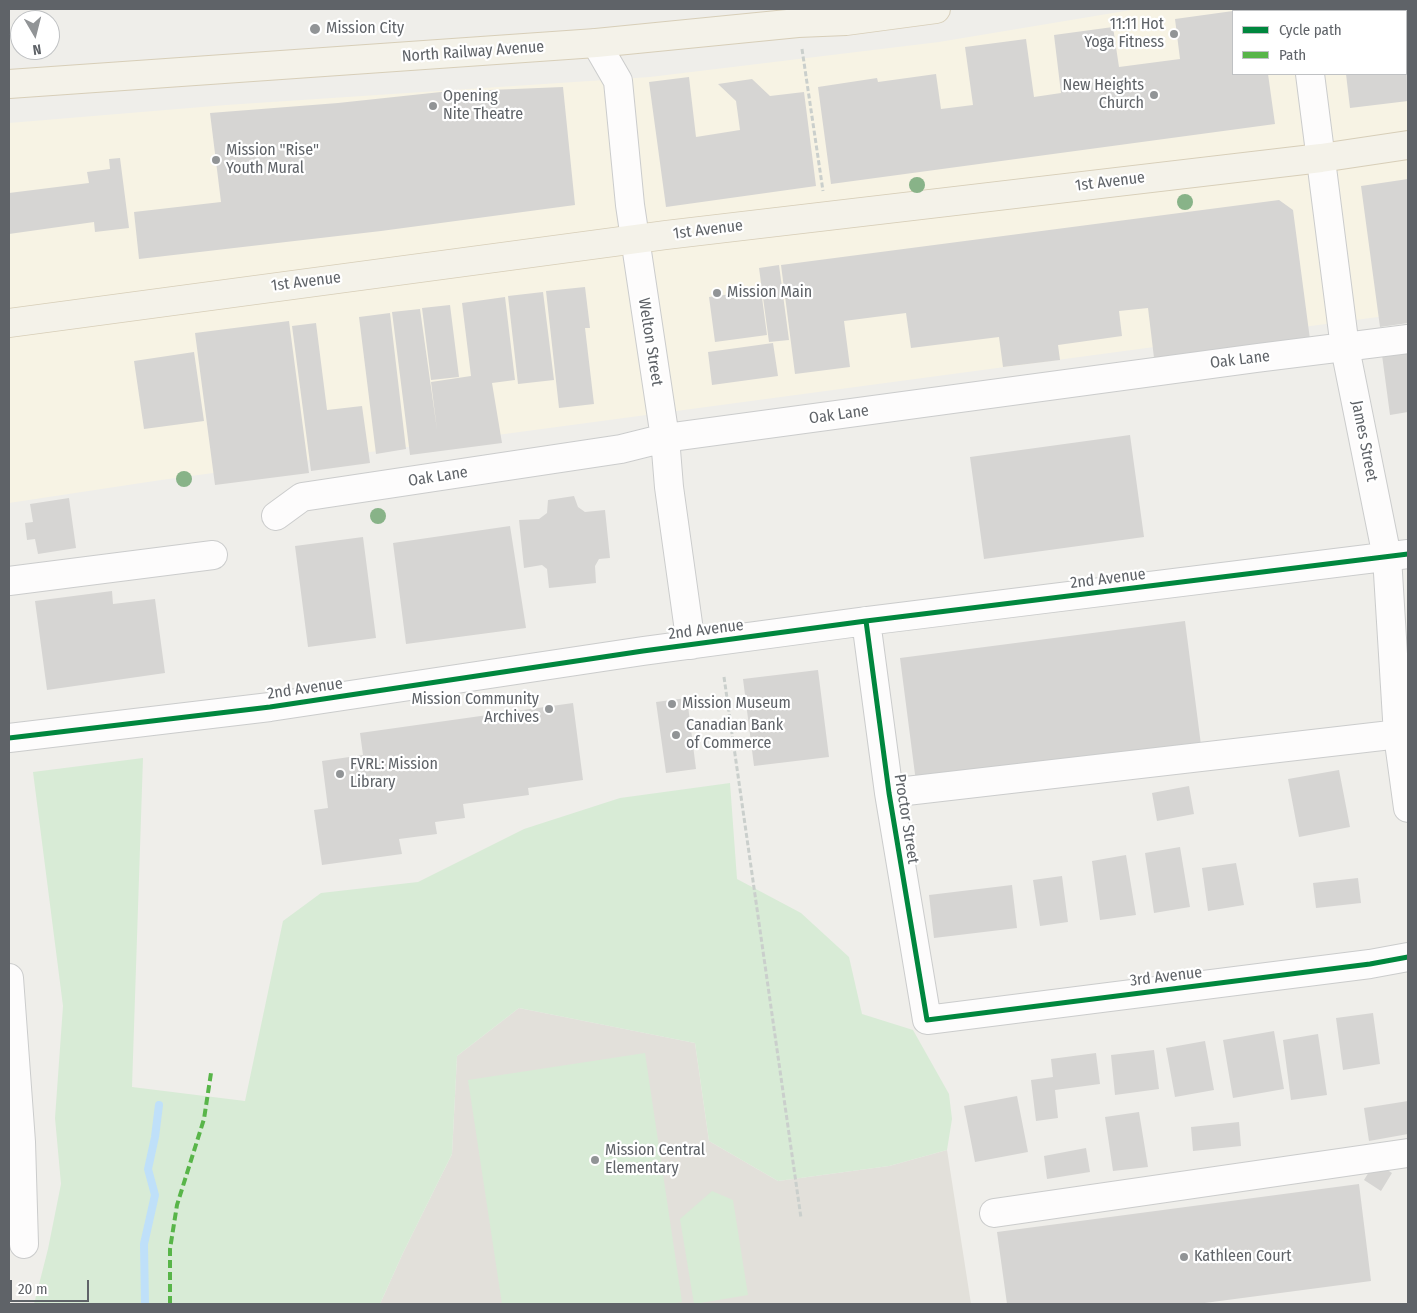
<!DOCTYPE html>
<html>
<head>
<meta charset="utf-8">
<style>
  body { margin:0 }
  #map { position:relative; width:1417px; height:1313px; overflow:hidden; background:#efeeea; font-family:"Fira Sans Condensed",sans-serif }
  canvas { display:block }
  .frame { position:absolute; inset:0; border:10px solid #5f6368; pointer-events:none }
  .legend { position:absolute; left:1232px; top:10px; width:175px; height:65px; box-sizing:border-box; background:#fff; border:1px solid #bfc1c3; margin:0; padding:6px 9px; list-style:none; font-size:15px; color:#5f6368 }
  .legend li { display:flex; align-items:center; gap:10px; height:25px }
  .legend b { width:25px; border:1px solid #bfc1c3 }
  .north { position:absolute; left:10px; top:10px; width:50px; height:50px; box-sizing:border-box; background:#fff; border:1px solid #bfc1c3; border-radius:50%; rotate:172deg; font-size:14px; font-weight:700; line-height:20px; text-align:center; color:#5f6368 }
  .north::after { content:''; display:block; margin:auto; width:18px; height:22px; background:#919496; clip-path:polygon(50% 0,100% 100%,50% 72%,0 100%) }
  .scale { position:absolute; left:10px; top:1280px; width:79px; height:22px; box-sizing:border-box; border:2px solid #5f6368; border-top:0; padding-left:6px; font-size:15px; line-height:18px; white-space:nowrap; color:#5f6368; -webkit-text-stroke:4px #fff; paint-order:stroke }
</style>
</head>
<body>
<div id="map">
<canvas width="1417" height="1313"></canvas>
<div class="frame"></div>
<ul class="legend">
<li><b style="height:6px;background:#00873e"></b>Cycle path</li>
<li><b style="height:6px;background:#58b549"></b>Path</li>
</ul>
<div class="north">N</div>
<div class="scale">20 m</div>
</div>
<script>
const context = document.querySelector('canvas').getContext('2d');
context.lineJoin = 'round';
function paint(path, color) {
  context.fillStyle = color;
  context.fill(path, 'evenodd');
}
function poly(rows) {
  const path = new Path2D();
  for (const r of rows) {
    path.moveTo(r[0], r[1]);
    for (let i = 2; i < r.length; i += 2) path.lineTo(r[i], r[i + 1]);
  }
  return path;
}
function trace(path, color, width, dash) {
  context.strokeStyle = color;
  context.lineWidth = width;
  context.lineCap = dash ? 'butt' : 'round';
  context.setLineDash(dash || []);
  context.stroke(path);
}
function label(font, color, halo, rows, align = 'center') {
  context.font = font + ' "Fira Sans Condensed",sans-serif';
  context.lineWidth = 4.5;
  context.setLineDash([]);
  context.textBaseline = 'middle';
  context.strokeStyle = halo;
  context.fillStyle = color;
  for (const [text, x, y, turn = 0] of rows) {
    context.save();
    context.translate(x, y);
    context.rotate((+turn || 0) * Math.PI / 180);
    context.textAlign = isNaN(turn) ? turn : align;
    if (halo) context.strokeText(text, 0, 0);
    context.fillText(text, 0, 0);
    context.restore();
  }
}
const commercial = poly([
  [1137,9,1408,9,1408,313,161,480,9,503,9,123,226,105,650,77,939,42],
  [1233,11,1406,11,1406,74,1233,74]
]);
const education = poly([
  [519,1008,695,1043,709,1141,778,1181,889,1166,947,1150,971,1304,380,1304,403,1253,452,1154,457,1056]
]);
const green = poly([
  [143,758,132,1087,245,1101,283,921,321,893,418,882,524,829,620,798,730,783,737,879,801,913,849,957,862,1014,913,1030,949,1094,952,1119,947,1150,889,1166,778,1181,709,1141,695,1043,519,1008,457,1056,452,1154,403,1253,380,1304,34,1304,48,1249,61,1184,55,1118,63,1006,33,772],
  [645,1053,682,1302,670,1304,502,1304,468,1080],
  [712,1191,733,1200,748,1295,694,1304,680,1219]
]);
const stream = poly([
  [145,1304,144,1244,155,1195,148,1169,155,1137,159,1105]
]);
const building = poly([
  [1338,9,1368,9,1369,11,1338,11],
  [1233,11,1233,74,1268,74,1275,124,831,184,818,87,877,78,878,82,936,74,941,109,973,105,965,47,1026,39,1034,97,1061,93,1054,35,1113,27,1119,67,1180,59,1175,19],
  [1406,38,1408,38,1408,101,1350,108,1346,74,1406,74],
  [689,77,696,137,740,130,736,101,718,84,752,79,770,96,804,92,816,186,666,207,649,82],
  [563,87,575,205,381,231,139,259,134,212,221,202,210,113,338,103,441,92],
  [120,158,129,228,95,232,94,222,9,234,9,193,89,183,87,172,110,169,109,159],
  [1408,179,1408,323,1380,327,1361,186],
  [1279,200,1293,210,1311,347,1155,366,1148,308,1119,311,1122,336,1058,345,1060,360,1003,367,999,337,911,348,906,313,844,321,850,367,795,374,781,265],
  [779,265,789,340,769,342,759,268],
  [585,287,590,328,585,328,594,404,559,408,546,291],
  [761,290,767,335,715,342,709,297],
  [543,292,554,380,518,384,508,296],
  [505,297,515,380,492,383,502,443,410,455,392,312,420,309,437,430,431,382,471,376,462,303],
  [450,305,459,377,431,380,422,308],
  [390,313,406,449,376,454,359,317],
  [289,321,309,473,215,485,195,333],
  [316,323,327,410,362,406,370,463,311,471,292,326],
  [773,343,778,376,712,385,708,352],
  [194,352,204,421,144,429,134,361],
  [1408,352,1408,412,1390,415,1382,355],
  [1130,435,1144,537,984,559,970,457],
  [574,496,578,507,585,512,605,510,610,558,599,559,595,566,596,583,549,588,547,569,542,565,524,568,519,520,539,519,547,513,548,500],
  [69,498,76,548,38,554,35,539,27,540,25,523,33,522,30,504],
  [510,526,526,628,406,644,393,543],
  [363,537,376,638,308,647,295,546],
  [112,591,113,604,155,599,165,673,47,690,35,601],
  [1185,621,1201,745,916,782,900,658],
  [818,670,829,757,754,766,743,679],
  [687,698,696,769,666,773,656,702],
  [573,703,583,780,528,788,529,795,463,804,465,818,435,822,437,834,399,839,402,854,322,865,314,810,328,808,322,761,363,755,360,733],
  [1339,770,1350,827,1299,837,1288,779],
  [1189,786,1194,814,1157,821,1152,793],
  [1180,847,1190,907,1154,913,1145,853],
  [1126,855,1136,915,1100,920,1092,861],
  [1236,863,1244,905,1208,911,1202,868],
  [1062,876,1068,922,1040,926,1033,880],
  [1358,878,1361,903,1316,908,1313,883],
  [1012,885,1017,928,934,938,929,895],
  [1373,1013,1380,1064,1343,1070,1336,1018],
  [1274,1031,1284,1089,1233,1098,1223,1040],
  [1318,1034,1327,1095,1291,1100,1283,1040],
  [1205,1041,1214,1090,1175,1097,1166,1048],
  [1154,1050,1159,1089,1115,1095,1111,1055],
  [1096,1053,1100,1084,1055,1090,1058,1118,1036,1121,1031,1080,1053,1077,1051,1059],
  [1017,1096,1028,1152,975,1162,964,1106],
  [1408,1101,1408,1134,1369,1141,1364,1108],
  [1139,1112,1148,1167,1113,1171,1105,1117],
  [1239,1122,1241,1146,1193,1151,1191,1127],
  [1086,1148,1090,1172,1047,1179,1044,1156],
  [1375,1162,1392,1173,1381,1191,1364,1180],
  [1359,1184,1371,1281,1197,1304,1007,1304,997,1232]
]);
const path = poly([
  [802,49,823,191],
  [724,677,801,1218]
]);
const minor = poly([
  [1300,9,1301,11],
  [596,43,618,81,630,205,665,438,669,487,691,645],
  [1310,74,1345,348,1387,557,1398,735,1408,808],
  [276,516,302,497,621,449,665,438,1257,358,1408,339],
  [9,581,213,555],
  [866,621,889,793,927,1020,1370,964,1408,957],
  [9,738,270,707,643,651,866,621,1408,554],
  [889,793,1408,733],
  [9,978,21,1142,24,1244],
  [994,1213,1408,1153]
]);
const major = poly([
  [9,84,596,43,798,23,846,21,936,9],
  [9,323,666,235,1321,158,1408,145]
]);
const quiet = poly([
  [170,1304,170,1249,177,1205,204,1119,211,1073]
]);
const cycleway = poly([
  [866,621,889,793,927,1020,1370,964,1408,957],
  [9,738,270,707,643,651,866,621,1408,554]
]);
const trees = [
  [917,185],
  [1185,202],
  [184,479],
  [378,516]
];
const markers = [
  [315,29,6,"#919496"],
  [1174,34,5,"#919496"],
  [1154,95,5,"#919496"],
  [433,106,5,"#919496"],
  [216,160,5,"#919496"],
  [717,293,5,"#919496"],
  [672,704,5,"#919496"],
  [549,709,5,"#919496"],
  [676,735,5,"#919496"],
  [340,774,5,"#919496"],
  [595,1160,5,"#919496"],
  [1184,1257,5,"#919496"]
];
const poiNames = [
  ["11:11 Hot",1164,25,"right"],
  ["Yoga Fitness",1164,43,"right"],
  ["Mission City",326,29],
  ["New Heights",1144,86,"right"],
  ["Church",1144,104,"right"],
  ["Opening",443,97],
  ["Nite Theatre",443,115],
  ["Mission \"Rise\"",226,151],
  ["Youth Mural",226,169],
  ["Mission Main",727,293],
  ["Mission Community",539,700,"right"],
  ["Archives",539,718,"right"],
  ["Mission Museum",682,704],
  ["Canadian Bank",686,726],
  ["of Commerce",686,744],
  ["FVRL: Mission",350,765],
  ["Library",350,783],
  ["Mission Central",605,1151],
  ["Elementary",605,1169],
  ["Kathleen Court",1194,1257]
];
const streetNames = [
  ["North Railway Avenue",473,52,-4],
  ["1st Avenue",1110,182,-7],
  ["1st Avenue",708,230,-7],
  ["1st Avenue",306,282,-7],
  ["Welton Street",650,342,81],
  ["Oak Lane",1240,360,-7],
  ["Oak Lane",839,415,-8],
  ["James Street",1364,441,79],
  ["Oak Lane",438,477,-9],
  ["2nd Avenue",1108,579,-7],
  ["2nd Avenue",706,630,-7],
  ["2nd Avenue",305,689,-8],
  ["Proctor Street",906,819,81],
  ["3rd Avenue",1166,977,-7]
];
paint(commercial, '#f7f3e4');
paint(education, '#e2e0da');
paint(green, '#d8ebd6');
trace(stream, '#bfe0f9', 8);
paint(building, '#d6d5d3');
trace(minor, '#cbcccc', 30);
trace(major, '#d7ceb8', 30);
trace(path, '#cacfcc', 3, [5, 2.5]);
trace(minor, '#fdfcfc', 28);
trace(major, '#f4f2e9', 28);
trace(quiet, '#58b549', 4, [8, 4]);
trace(cycleway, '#00873e', 5);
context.fillStyle = '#88b388';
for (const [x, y] of trees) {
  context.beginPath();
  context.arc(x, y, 8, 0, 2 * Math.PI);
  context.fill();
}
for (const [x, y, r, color] of markers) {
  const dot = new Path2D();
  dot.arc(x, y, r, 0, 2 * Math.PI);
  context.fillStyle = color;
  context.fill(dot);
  trace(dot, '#fff', 2);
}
label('16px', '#5f6368', '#fff', poiNames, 'left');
label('16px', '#5f6368', '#fff', streetNames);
</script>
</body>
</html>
